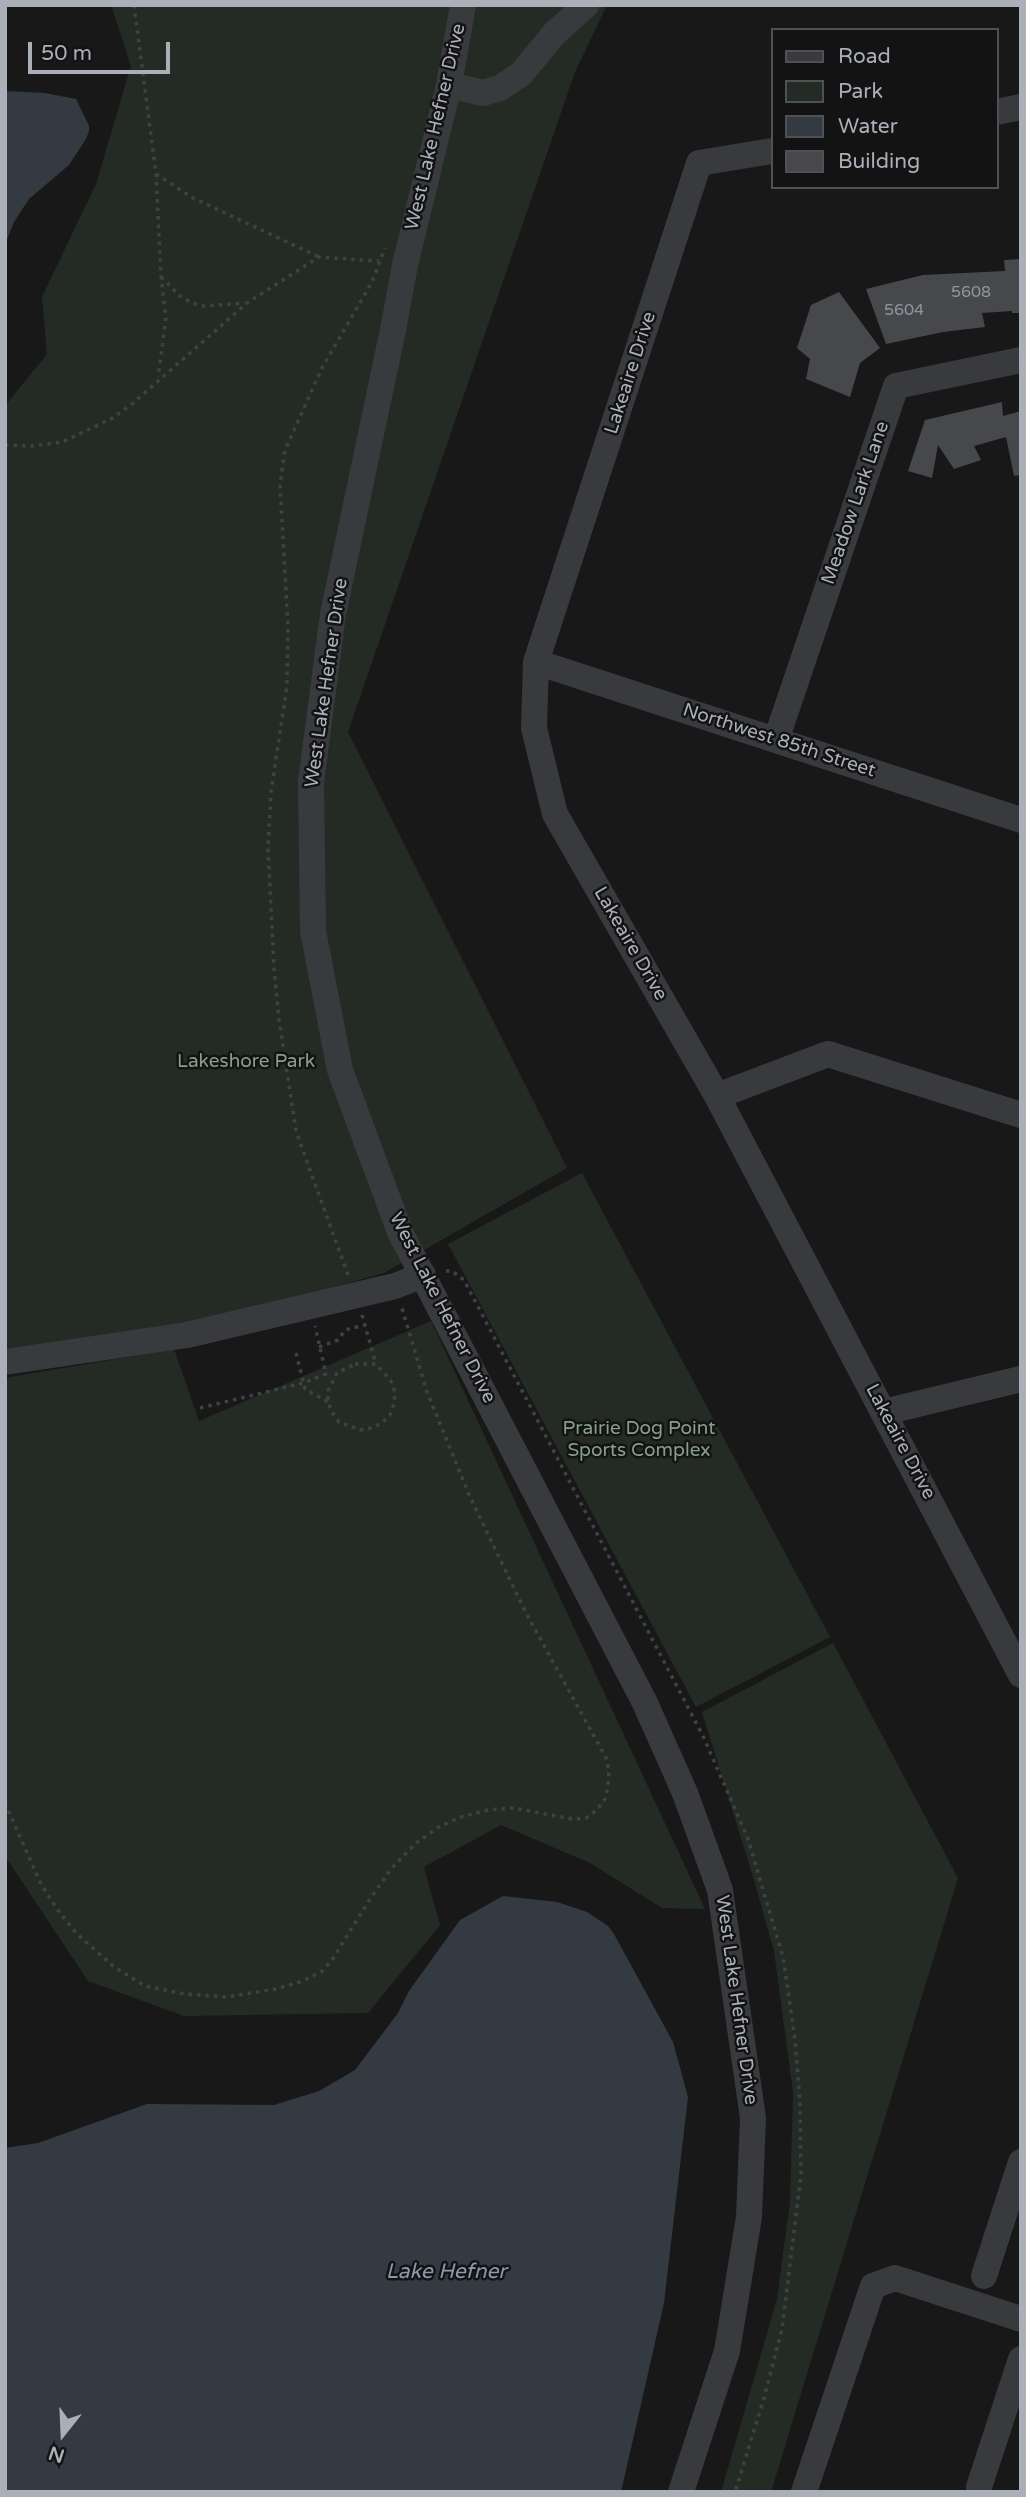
<!DOCTYPE html>
<html>
<head>
<meta charset="utf-8">
<style>
  body { margin:0 }
  #map { position:relative; width:1026px; height:2497px; overflow:hidden; background:#181819; font-family:"Varela Round",sans-serif }
  canvas { display:block }
  .frame { position:absolute; inset:0; border:7px solid #abafb8; pointer-events:none }
  .legend { position:absolute; left:771px; top:28px; width:228px; height:161px; box-sizing:border-box; background:#131314; border:2px solid #505156; margin:0; padding:9px 12px; list-style:none; font-size:21px; color:#abafb8 }
  .legend li { display:flex; align-items:center; gap:14px; height:35px }
  .legend b { width:35px; border:2px solid #505156 }
  .north { position:absolute; left:28px; top:2399px; width:70px; height:70px; -webkit-text-stroke:5px #131314; paint-order:stroke; rotate:198deg; font-size:19px; font-weight:700; line-height:28px; text-align:center; color:#abafb8 }
  .north::after { content:''; display:block; margin:auto; width:24px; height:32px; background:#abafb8; clip-path:polygon(50% 0,100% 100%,50% 72%,0 100%) }
  .scale { position:absolute; left:28px; top:42px; width:142px; height:32px; box-sizing:border-box; border:4px solid #abafb8; border-top:0; padding-left:9px; font-size:21px; line-height:24px; white-space:nowrap; color:#abafb8; -webkit-text-stroke:5px #131314; paint-order:stroke }
</style>
</head>
<body>
<div id="map">
<canvas width="1026" height="2497"></canvas>
<div class="frame"></div>
<ul class="legend">
<li><b style="height:9px;background:#393a3e"></b>Road</li>
<li><b style="height:19px;background:#242b25"></b>Park</li>
<li><b style="height:19px;background:#333a41"></b>Water</li>
<li><b style="height:19px;background:#47484c"></b>Building</li>
</ul>
<div class="north">N</div>
<div class="scale">50 m</div>
</div>
<script>
const context = document.querySelector('canvas').getContext('2d');
context.lineJoin = 'round';
function paint(path, color) {
  context.fillStyle = color;
  context.fill(path, 'evenodd');
}
function poly(rows) {
  const path = new Path2D();
  for (const r of rows) {
    path.moveTo(r[0], r[1]);
    for (let i = 2; i < r.length; i += 2) path.lineTo(r[i], r[i + 1]);
  }
  return path;
}
function trace(path, color, width, dash) {
  context.strokeStyle = color;
  context.lineWidth = width;
  context.lineCap = dash ? 'butt' : 'round';
  context.setLineDash(dash || []);
  context.stroke(path);
}
function label(font, color, halo, rows, align = 'center') {
  context.font = font + ' "Varela Round",sans-serif';
  context.lineWidth = 5;
  context.setLineDash([]);
  context.textBaseline = 'middle';
  context.strokeStyle = halo;
  context.fillStyle = color;
  for (const [text, x, y, turn = 0] of rows) {
    context.save();
    context.translate(x, y);
    context.rotate((+turn || 0) * Math.PI / 180);
    context.textAlign = isNaN(turn) ? turn : align;
    if (halo) context.strokeText(text, 0, 0);
    context.fillText(text, 0, 0);
    context.restore();
  }
}
const green = poly([
  [111,5,607,5,575,72,348,732,567,1168,384,1273,141,1341,5,1371,5,402,8,402,47,354,42,297,96,184,131,66],
  [582,1173,830,1637,696,1707,448,1244],
  [431,1321,705,1909,662,1908,590,1863,501,1825,424,1867,440,1925,368,2013,184,2016,88,1981,5,1856,5,1378,174,1349,199,1421],
  [833,1643,958,1878,771,2492,721,2492,777,2299,790,2202,793,2092,774,1951,754,1880,702,1712]
]);
const water = poly([
  [5,91,45,93,76,99,89,126,89,131,86,139,69,165,29,199,14,222,5,245],
  [503,1896,557,1902,587,1912,608,1926,614,1934,673,2042,688,2097,664,2303,621,2492,5,2492,5,2148,38,2143,147,2104,274,2105,319,2091,355,2070,398,2013,409,1991,460,1920]
]);
const building = poly([
  [1021,259,1021,313,1012,313,1012,311,982,313,985,327,943,332,886,344,866,289,923,275,1005,271,1004,260],
  [839,292,880,348,860,363,850,397,806,379,810,359,797,348,811,305],
  [1002,402,1003,416,1021,411,1021,475,1014,476,1006,437,974,446,981,460,954,469,938,445,932,478,908,471,925,420]
]);
const path = poly([
  [134,5,156,174,161,276,166,318,158,377],
  [156,174,193,198,319,257],
  [161,277,180,296,192,303,204,306,245,303],
  [5,445,32,446,62,442,111,419,132,404,247,303,319,257,379,261],
  [446,1271,452,1271,464,1280,703,1736,748,1839,783,1957,795,2039,800,2102,801,2175,782,2329,764,2398,735,2492],
  [348,1275,296,1131,279,1020,274,968,268,848,271,792,287,686,288,627,280,485,285,450,323,366,372,282,385,248],
  [362,1315,376,1364],
  [319,1347,338,1340,345,1330,365,1325],
  [296,1353,305,1389,328,1402],
  [355,1364,376,1364,391,1381,395,1392,394,1404,390,1415,382,1423,372,1428,360,1430,339,1422,332,1412,328,1402,328,1391,337,1373,355,1364],
  [200,1408,303,1383,326,1374,315,1326],
  [5,1803,40,1882,57,1909,77,1934,113,1966,145,1986,185,1994,226,1997,276,1989,300,1982,321,1972,332,1960,368,1902,391,1869,416,1843,439,1827,461,1817,488,1810,514,1808,572,1819,586,1818,597,1810,605,1799,608,1787,609,1771,606,1758,525,1611,470,1497,427,1392,401,1305]
]);
const minor = poly([
  [463,5,449,85,405,265,393,330,333,614,311,782,313,931,340,1070,400,1232,645,1703,685,1793,720,1890,753,2118,749,2217,727,2351,681,2492],
  [449,85,483,93,500,88,521,74,554,34,586,5],
  [996,112,1021,107],
  [772,151,699,163,536,662,534,728,555,814,717,1096,1021,1675],
  [536,662,1021,820],
  [776,740,896,386,1021,360],
  [717,1096,828,1054,1021,1115],
  [5,1362,187,1335,395,1286,423,1275],
  [884,1412,1021,1379],
  [984,2276,1021,2162],
  [979,2487,1021,2359],
  [804,2492,873,2286,895,2278,1021,2319]
]);
const numberNames = [
  ["5608",971,293],
  ["5604",904,311]
];
const streetNames = [
  ["West Lake Hefner Drive",436,127,-77],
  ["Lakeaire Drive",631,373,-72],
  ["Meadow Lark Lane",856,503,-71],
  ["West Lake Hefner Drive",327,683,-82],
  ["Northwest 85th Street",779,741,18],
  ["Lakeaire Drive",630,944,60],
  ["West Lake Hefner Drive",442,1308,63],
  ["Lakeaire Drive",900,1442,62],
  ["West Lake Hefner Drive",736,2000,82]
];
const parkNames = [
  ["Lakeshore Park",246,1062],
  ["Prairie Dog Point",639,1429],
  ["Sports Complex",639,1451]
];
const waterNames = [
  ["Lake Hefner",446,2272]
];
paint(green, '#242b25');
paint(water, '#333a41');
paint(building, '#47484c');
trace(path, '#3f4145', 3.5, [3.5, 5]);
trace(minor, '#393a3e', 26);
label('16px', '#92959d', null, numberNames);
label('19px', '#abafb8', '#131314', streetNames);
label('19px', '#85a086', '#131314', parkNames);
label('italic 21px', '#879cae', '#131314', waterNames);
</script>
</body>
</html>
